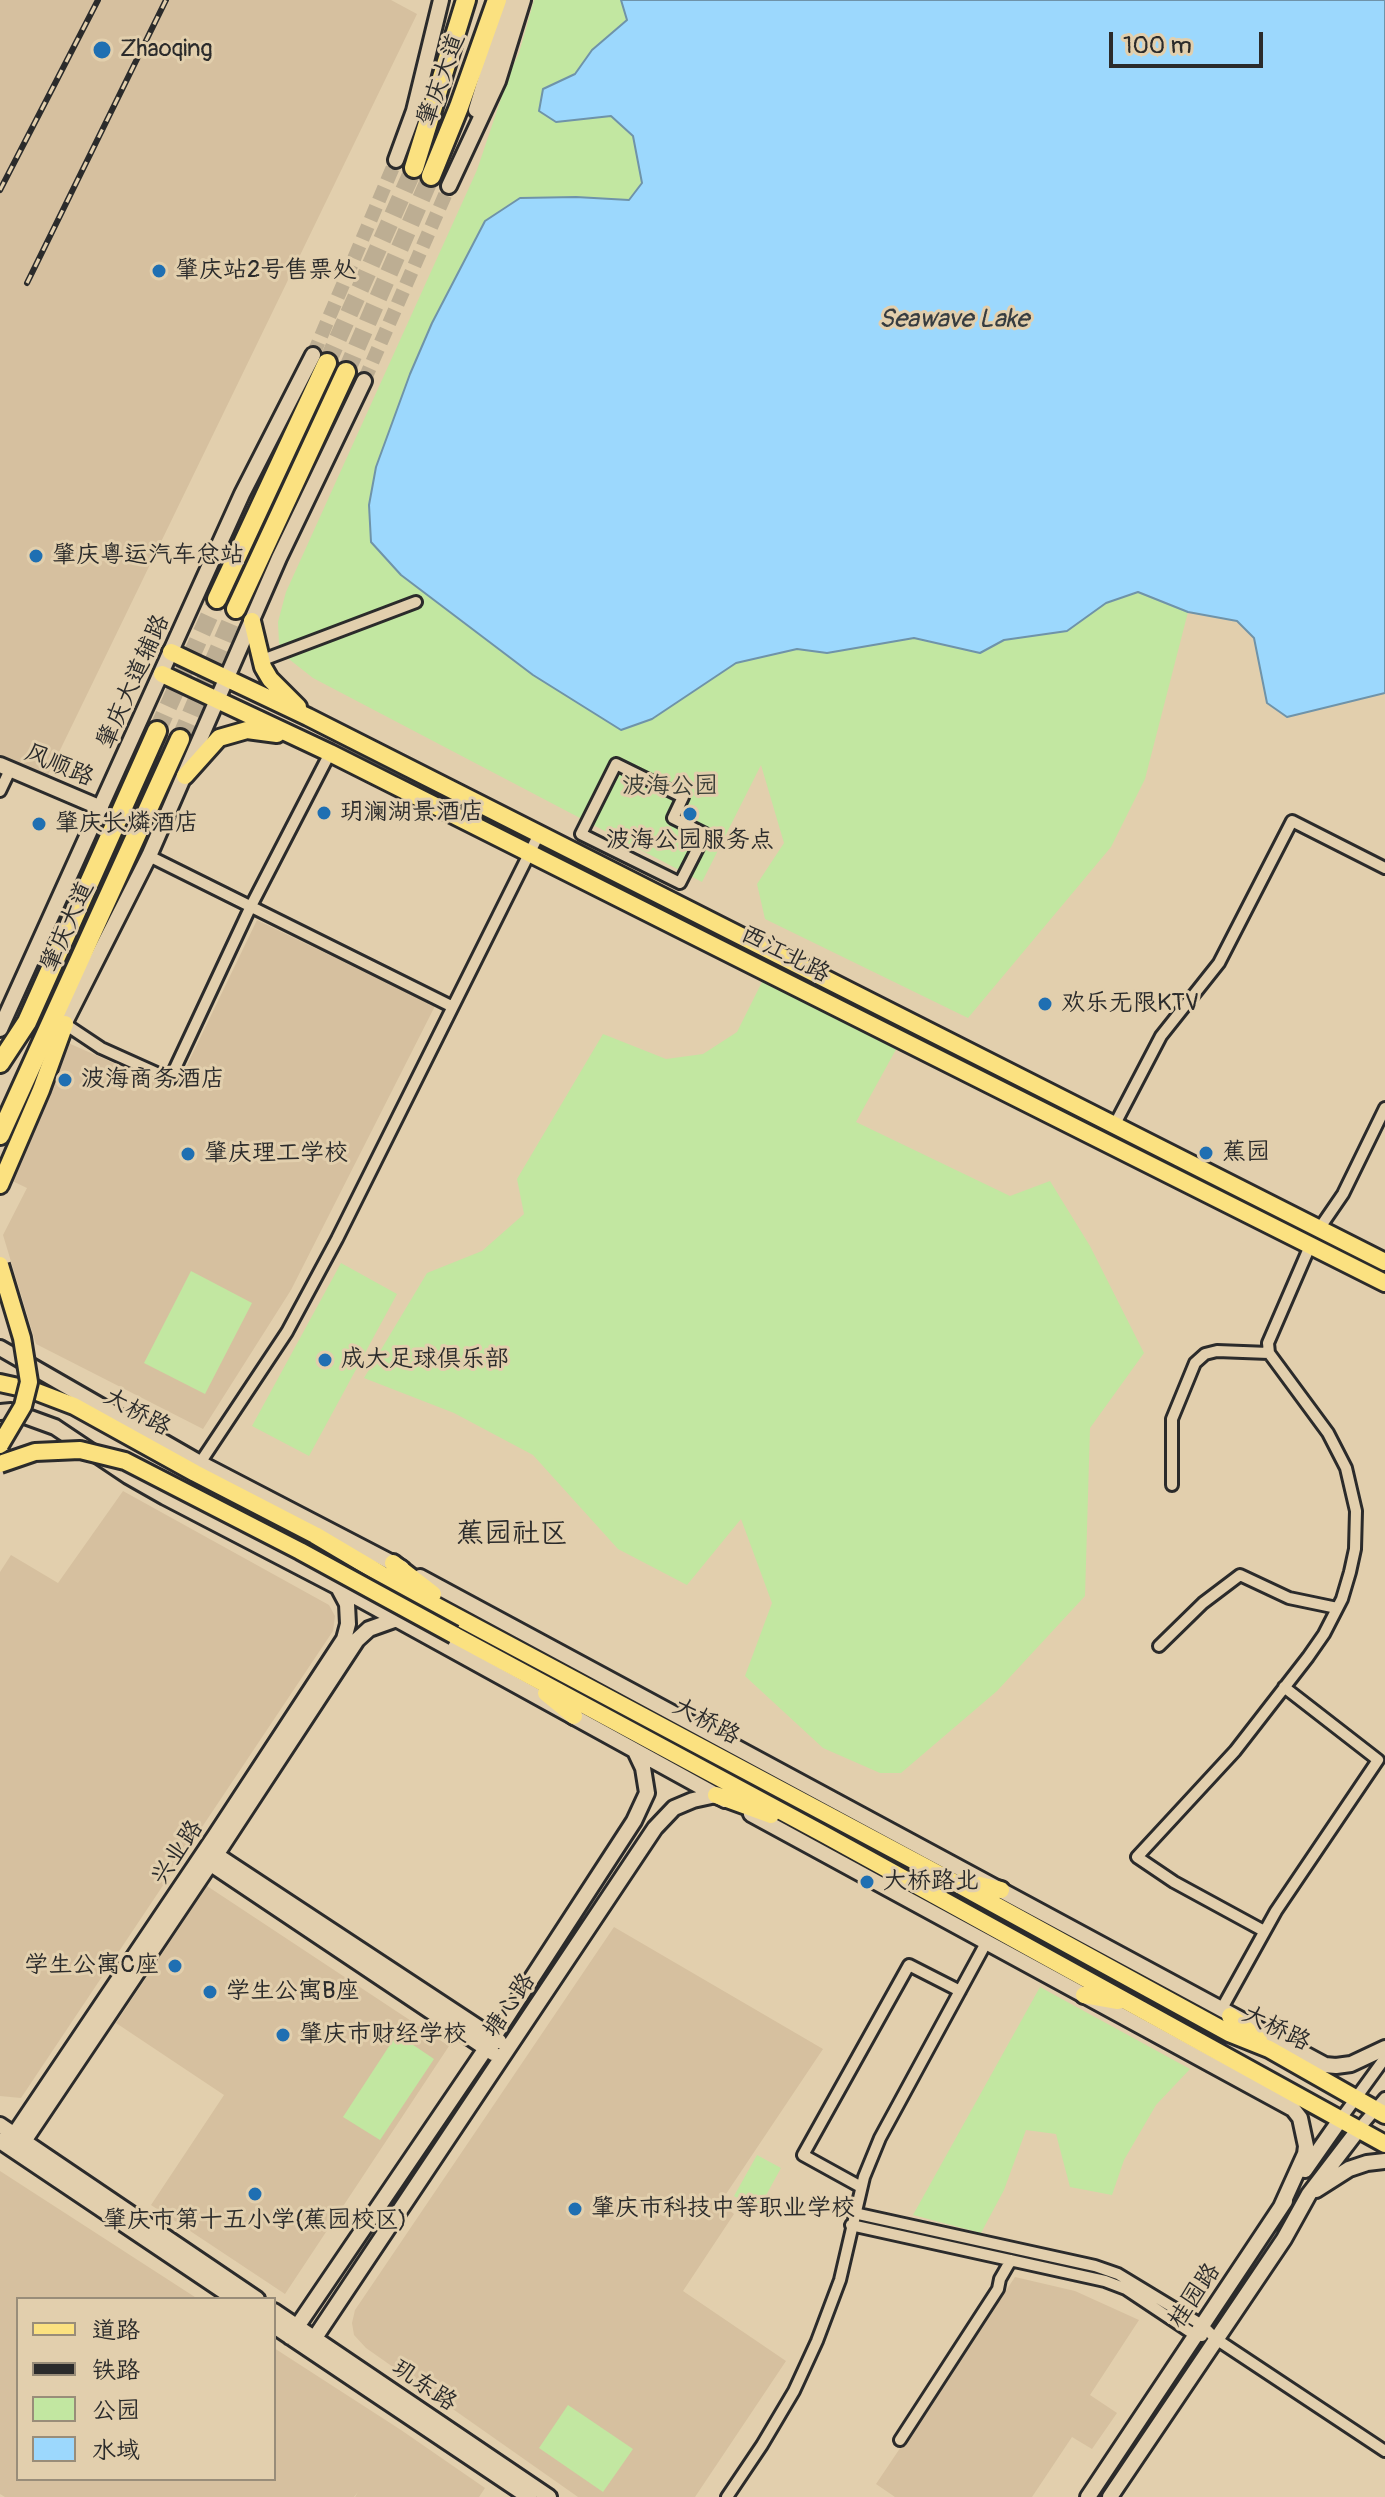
<!DOCTYPE html>
<html>
<head>
<meta charset="utf-8">
<style>
  body { margin:0 }
  #map { position:relative; width:1385px; height:2497px; overflow:hidden; background:#e2cfad; font-family:Pangolin,"LXGW WenKai TC",sans-serif }
  canvas { display:block }
  .legend { position:absolute; left:16px; top:2297px; width:260px; height:184px; box-sizing:border-box; background:#e2cfad; border:2px solid #998d79; margin:0; padding:10px 14px; list-style:none; font-size:24px; color:#2b2b2b }
  .legend li { display:flex; align-items:center; gap:16px; height:40px }
  .legend b { width:40px; border:2px solid #998d79 }
  .scale { position:absolute; left:1109px; top:32px; width:154px; height:36px; box-sizing:border-box; border:4px solid #2b2b2b; border-top:0; padding-left:10px; font-size:24px; line-height:28px; white-space:nowrap; color:#2b2b2b; -webkit-text-stroke:6px #e2cfad; paint-order:stroke }
</style>
</head>
<body>
<div id="map">
<canvas width="1385" height="2497"></canvas>
<ul class="legend">
<li><b style="height:10px;background:#fbe180"></b>道路</li>
<li><b style="height:10px;background:#2b2b2b"></b>铁路</li>
<li><b style="height:22px;background:#c2e7a1"></b>公园</li>
<li><b style="height:22px;background:#9cd8fd"></b>水域</li>
</ul>
<div class="scale">100 m</div>
</div>
<script>
const context = document.querySelector('canvas').getContext('2d');
context.lineJoin = 'round';
function paint(path, color) {
  context.fillStyle = color;
  context.fill(path, 'evenodd');
}
function poly(rows) {
  const path = new Path2D();
  for (const r of rows) {
    path.moveTo(r[0], r[1]);
    for (let i = 2; i < r.length; i += 2) path.lineTo(r[i], r[i + 1]);
  }
  return path;
}
function trace(path, color, width, dash) {
  context.strokeStyle = color;
  context.lineWidth = width;
  context.lineCap = dash ? 'butt' : 'round';
  context.setLineDash(dash || []);
  context.stroke(path);
}
function label(font, color, halo, rows, align = 'center') {
  context.font = font + ' Pangolin,"LXGW WenKai TC",sans-serif';
  context.lineWidth = 6;
  context.setLineDash([]);
  context.textBaseline = 'middle';
  context.strokeStyle = halo;
  context.fillStyle = color;
  for (const [text, x, y, turn = 0] of rows) {
    context.save();
    context.translate(x, y);
    context.rotate((+turn || 0) * Math.PI / 180);
    context.textAlign = isNaN(turn) ? turn : align;
    if (halo) context.strokeText(text, 0, 0);
    context.fillText(text, 0, 0);
    context.restore();
  }
}
const built = poly([
  [0,0,391,0,417,14,46,779,0,757],
  [257,920,435,1006,291,1290,203,1429,36,1344,3,1235,27,1188,6,1178,66,1042,175,1090],
  [123,1491,329,1605,335,1616,333,1631,21,2098,0,2096,0,1572,11,1555,58,1583],
  [207,1886,449,2046,285,2294,151,2205,224,2095,116,2023],
  [614,1927,823,2049,720,2203,734,2214,683,2291,786,2361,695,2497,578,2497,366,2348,354,2335,352,2323,355,2310],
  [0,2171,198,2299,18,2299,18,2479,274,2479,274,2348,401,2430,485,2488,479,2497,355,2497,358,2492,354,2497,5,2497,0,2494],
  [1015,2277,1075,2291,1139,2320,1090,2395,1117,2413,1092,2449,1072,2437,1032,2497,895,2497,876,2484]
]);
const green = poly([
  [534,0,621,0,627,20,592,50,575,74,543,89,556,122,611,116,633,136,642,183,629,200,576,197,484,222,432,323,410,374,376,467,401,575,533,675,621,730,652,719,736,663,797,649,827,653,914,638,980,653,1004,640,1067,631,1106,603,1138,592,1188,612,1145,779,1111,847,968,1018,765,919,757,884,784,843,761,765,702,882,313,678,285,656,279,643,278,622,286,592,477,170,510,72,519,53],
  [765,976,899,1044,856,1122,1010,1196,1050,1181,1090,1246,1144,1353,1090,1428,1085,1596,997,1691,901,1773,880,1773,823,1748,745,1676,772,1603,741,1519,687,1585,618,1549,533,1455,454,1413,364,1378,427,1273,482,1251,524,1214,517,1179,603,1034,666,1059,703,1054,737,1032],
  [341,1263,397,1294,309,1456,252,1426],
  [191,1271,252,1303,205,1394,144,1363],
  [1040,1987,1190,2069,1156,2105,1124,2160,1112,2195,1070,2187,1056,2134,1026,2130,1004,2190,981,2233,913,2215],
  [397,2034,434,2059,380,2140,343,2117],
  [757,2155,781,2168,758,2210,734,2196],
  [568,2405,633,2449,603,2492,539,2448]
]);
const water = poly([
  [621,0,1385,0,1385,693,1287,717,1267,703,1254,638,1237,621,1188,612,1138,592,1106,603,1067,631,1004,640,980,653,914,638,827,653,797,649,736,663,652,719,621,730,533,675,401,575,371,542,369,505,376,467,410,374,432,323,485,221,520,198,576,197,629,200,642,183,633,136,611,116,556,122,539,111,543,89,575,74,592,50,627,20,621,0]
]);
const secondaryTunnel = poly([
  [313,355,396,160],
  [364,381,449,186]
]);
const highwayTunnel = poly([
  [327,363,414,168],
  [346,372,431,176],
  [157,731,217,599],
  [180,739,236,609]
]);
const street = poly([
  [260,661,416,602],
  [616,764,683,797,673,818,705,834,680,883,581,834,616,764],
  [0,791,10,770],
  [149,856,451,1006],
  [65,1024,101,1048,170,1079,251,906,330,753],
  [1115,1124,1161,1036,1219,963,1292,821,1385,868],
  [1319,1229,1343,1194,1385,1108],
  [200,1463,287,1332,337,1239,539,834],
  [1172,1485,1172,1419,1195,1363,1205,1354,1217,1351,1269,1353],
  [1159,1646,1203,1603,1240,1575,1289,1598,1337,1608],
  [1264,1931,1174,1882,1137,1857,1235,1751,1308,1657,1324,1634,1342,1599,1350,1572,1355,1549,1356,1511,1346,1468,1328,1433,1269,1353,1268,1343,1310,1246],
  [1221,2010,1276,1911,1378,1760,1284,1687],
  [1340,2120,1385,2058],
  [1358,2130,1385,2098],
  [861,2187,803,2155,909,1965,960,1991],
  [854,2213,1095,2266,1118,2274,1202,2325,1216,2339,1385,2451],
  [851,2225,1105,2281,1126,2289,1195,2335,1202,2336],
  [900,2440,998,2289,1000,2279,1011,2260],
  [727,2497,762,2445,794,2391,817,2341,840,2280,864,2177,880,2138,986,1943]
]);
const secondary = poly([
  [476,110,509,0],
  [396,160,414,111,441,0],
  [449,186,498,81,523,0],
  [0,765,101,808],
  [0,1029,242,494,313,355],
  [60,1032,149,856,279,558,364,381],
  [0,1348,200,1463,402,1568],
  [0,1412,11,1411,55,1427,128,1476,165,1497,338,1587,725,1800],
  [420,1577,1325,2065,1336,2066,1351,2064,1385,2048],
  [751,1814,1293,2109,1300,2118,1306,2146,1305,2154,1281,2207],
  [209,1850,499,2041],
  [205,1860,493,2053],
  [0,2125,257,2299],
  [14,2135,215,1836,344,1639,348,1624,347,1604,338,1587],
  [0,2141,235,2299],
  [24,2141,216,1855,357,1640,369,1629,397,1619],
  [1305,2170,1340,2120],
  [1316,2190,1349,2169,1367,2163,1385,2161],
  [274,2311,549,2497],
  [274,2326,529,2497],
  [290,2337,493,2038,634,1821,647,1793,643,1768,635,1751],
  [308,2348,655,1828,674,1808,693,1800,716,1795],
  [1088,2497,1285,2201],
  [1110,2497,1284,2239,1309,2194,1358,2130]
]);
const primary = poly([
  [252,621,263,667,270,679,298,707],
  [171,652,308,717,1385,1262],
  [162,674,330,753,1385,1283],
  [185,776,219,738,247,730,277,734],
  [0,1185,41,1090,65,1024],
  [0,1383,32,1390,74,1406,195,1473,315,1535,418,1596,939,1874,1229,2033,1269,2049,1385,2115],
  [393,1563,433,1594],
  [454,1635,825,1835,1385,2144],
  [546,1693,574,1716],
  [716,1795,771,1815],
  [963,1881,1001,1890],
  [1084,1995,1118,2001],
  [1230,2016,1259,2040]
]);
const highway = poly([
  [414,168,466,0],
  [431,176,459,107,497,0],
  [217,599,327,363],
  [236,609,346,372],
  [0,1063,27,1022,157,731],
  [0,1135,180,739]
]);
const rail = poly([
  [0,190,98,0],
  [27,283,166,0]
]);
const primaryBridge = poly([
  [0,1265,22,1338,29,1382,23,1406,0,1445],
  [0,1464,35,1452,80,1450,125,1461,300,1551,454,1635]
]);
const markers = [
  [102,50,10,"#1f6fb2"],
  [159,271,8,"#1f6fb2"],
  [36,556,8,"#1f6fb2"],
  [324,813,8,"#1f6fb2"],
  [690,814,8,"#1f6fb2"],
  [39,824,8,"#1f6fb2"],
  [1045,1004,8,"#1f6fb2"],
  [65,1080,8,"#1f6fb2"],
  [1206,1153,8,"#1f6fb2"],
  [188,1154,8,"#1f6fb2"],
  [325,1360,8,"#1f6fb2"],
  [867,1882,8,"#1f6fb2"],
  [175,1966,8,"#1f6fb2"],
  [210,1992,8,"#1f6fb2"],
  [283,2035,8,"#1f6fb2"],
  [255,2194,8,"#1f6fb2"],
  [575,2209,8,"#1f6fb2"]
];
const poiNames = [
  ["Zhaoqing",120,50],
  ["肇庆站2号售票处",175,271],
  ["肇庆粤运汽车总站",52,556],
  ["玥澜湖景酒店",340,813],
  ["肇庆长燐酒店",55,824],
  ["波海公园服务点",690,841,"center"],
  ["欢乐无限KTV",1061,1004],
  ["波海商务酒店",81,1080],
  ["蕉园",1222,1153],
  ["肇庆理工学校",204,1154],
  ["成大足球俱乐部",341,1360],
  ["大桥路北",883,1882],
  ["学生公寓C座",159,1966,"right"],
  ["学生公寓B座",226,1992],
  ["肇庆市财经学校",299,2035],
  ["肇庆市科技中等职业学校",591,2209],
  ["肇庆市第十五小学(蕉园校区)",255,2221,"center"]
];
const streetNames = [
  ["肇庆大道",442,80,-70],
  ["肇庆大道辅路",134,682,-66],
  ["风顺路",59,766,23],
  ["肇庆大道",68,927,-66],
  ["西江北路",785,955,27],
  ["大桥路",137,1413,29],
  ["大桥路",706,1722,28],
  ["兴业路",178,1853,-56],
  ["塘心路",510,2006,-56],
  ["大桥路",1276,2029,26],
  ["桂园路",1195,2296,-56],
  ["玑东路",424,2386,34]
];
const parkNames = [
  ["波海公园",670,787]
];
const waterNames = [
  ["Seawave Lake",954,320]
];
const quarterNames = [
  ["蕉园社区",512,1535]
];
paint(built, '#d6c09f');
paint(green, '#c2e7a1');
paint(water, '#9cd8fd');
trace(water, '#6f93a9', 2);
trace(secondaryTunnel, '#bdae93', 14, [14, 7]);
trace(highwayTunnel, '#bdae93', 18, [18, 9]);
trace(street, '#2b2b2b', 16);
trace(secondary, '#2b2b2b', 20);
trace(primary, '#2b2b2b', 22);
trace(highway, '#2b2b2b', 24);
trace(street, '#e2cfad', 10);
trace(secondary, '#e2cfad', 14);
trace(primary, '#fbe180', 16);
trace(highway, '#fbe180', 18);
trace(rail, '#2b2b2b', 6);
trace(rail, '#e2cfad', 3, [9]);
trace(primaryBridge, '#2b2b2b', 22, []);
trace(primaryBridge, '#fbe180', 16);
for (const [x, y, r, color] of markers) {
  const dot = new Path2D();
  dot.arc(x, y, r, 0, 2 * Math.PI);
  context.fillStyle = color;
  context.fill(dot);
  trace(dot, '#e2cfad', 3);
}
label('24px', '#2b2b2b', '#e2cfad', poiNames, 'left');
label('24px', '#2b2b2b', '#e2cfad', streetNames);
label('24px', '#3a3e37', '#e2cfad', parkNames);
label('italic 26px', '#363c40', '#e2cfad', waterNames);
label('28px', '#2b2b2b', '#e2cfad', quarterNames);
</script>
</body>
</html>
